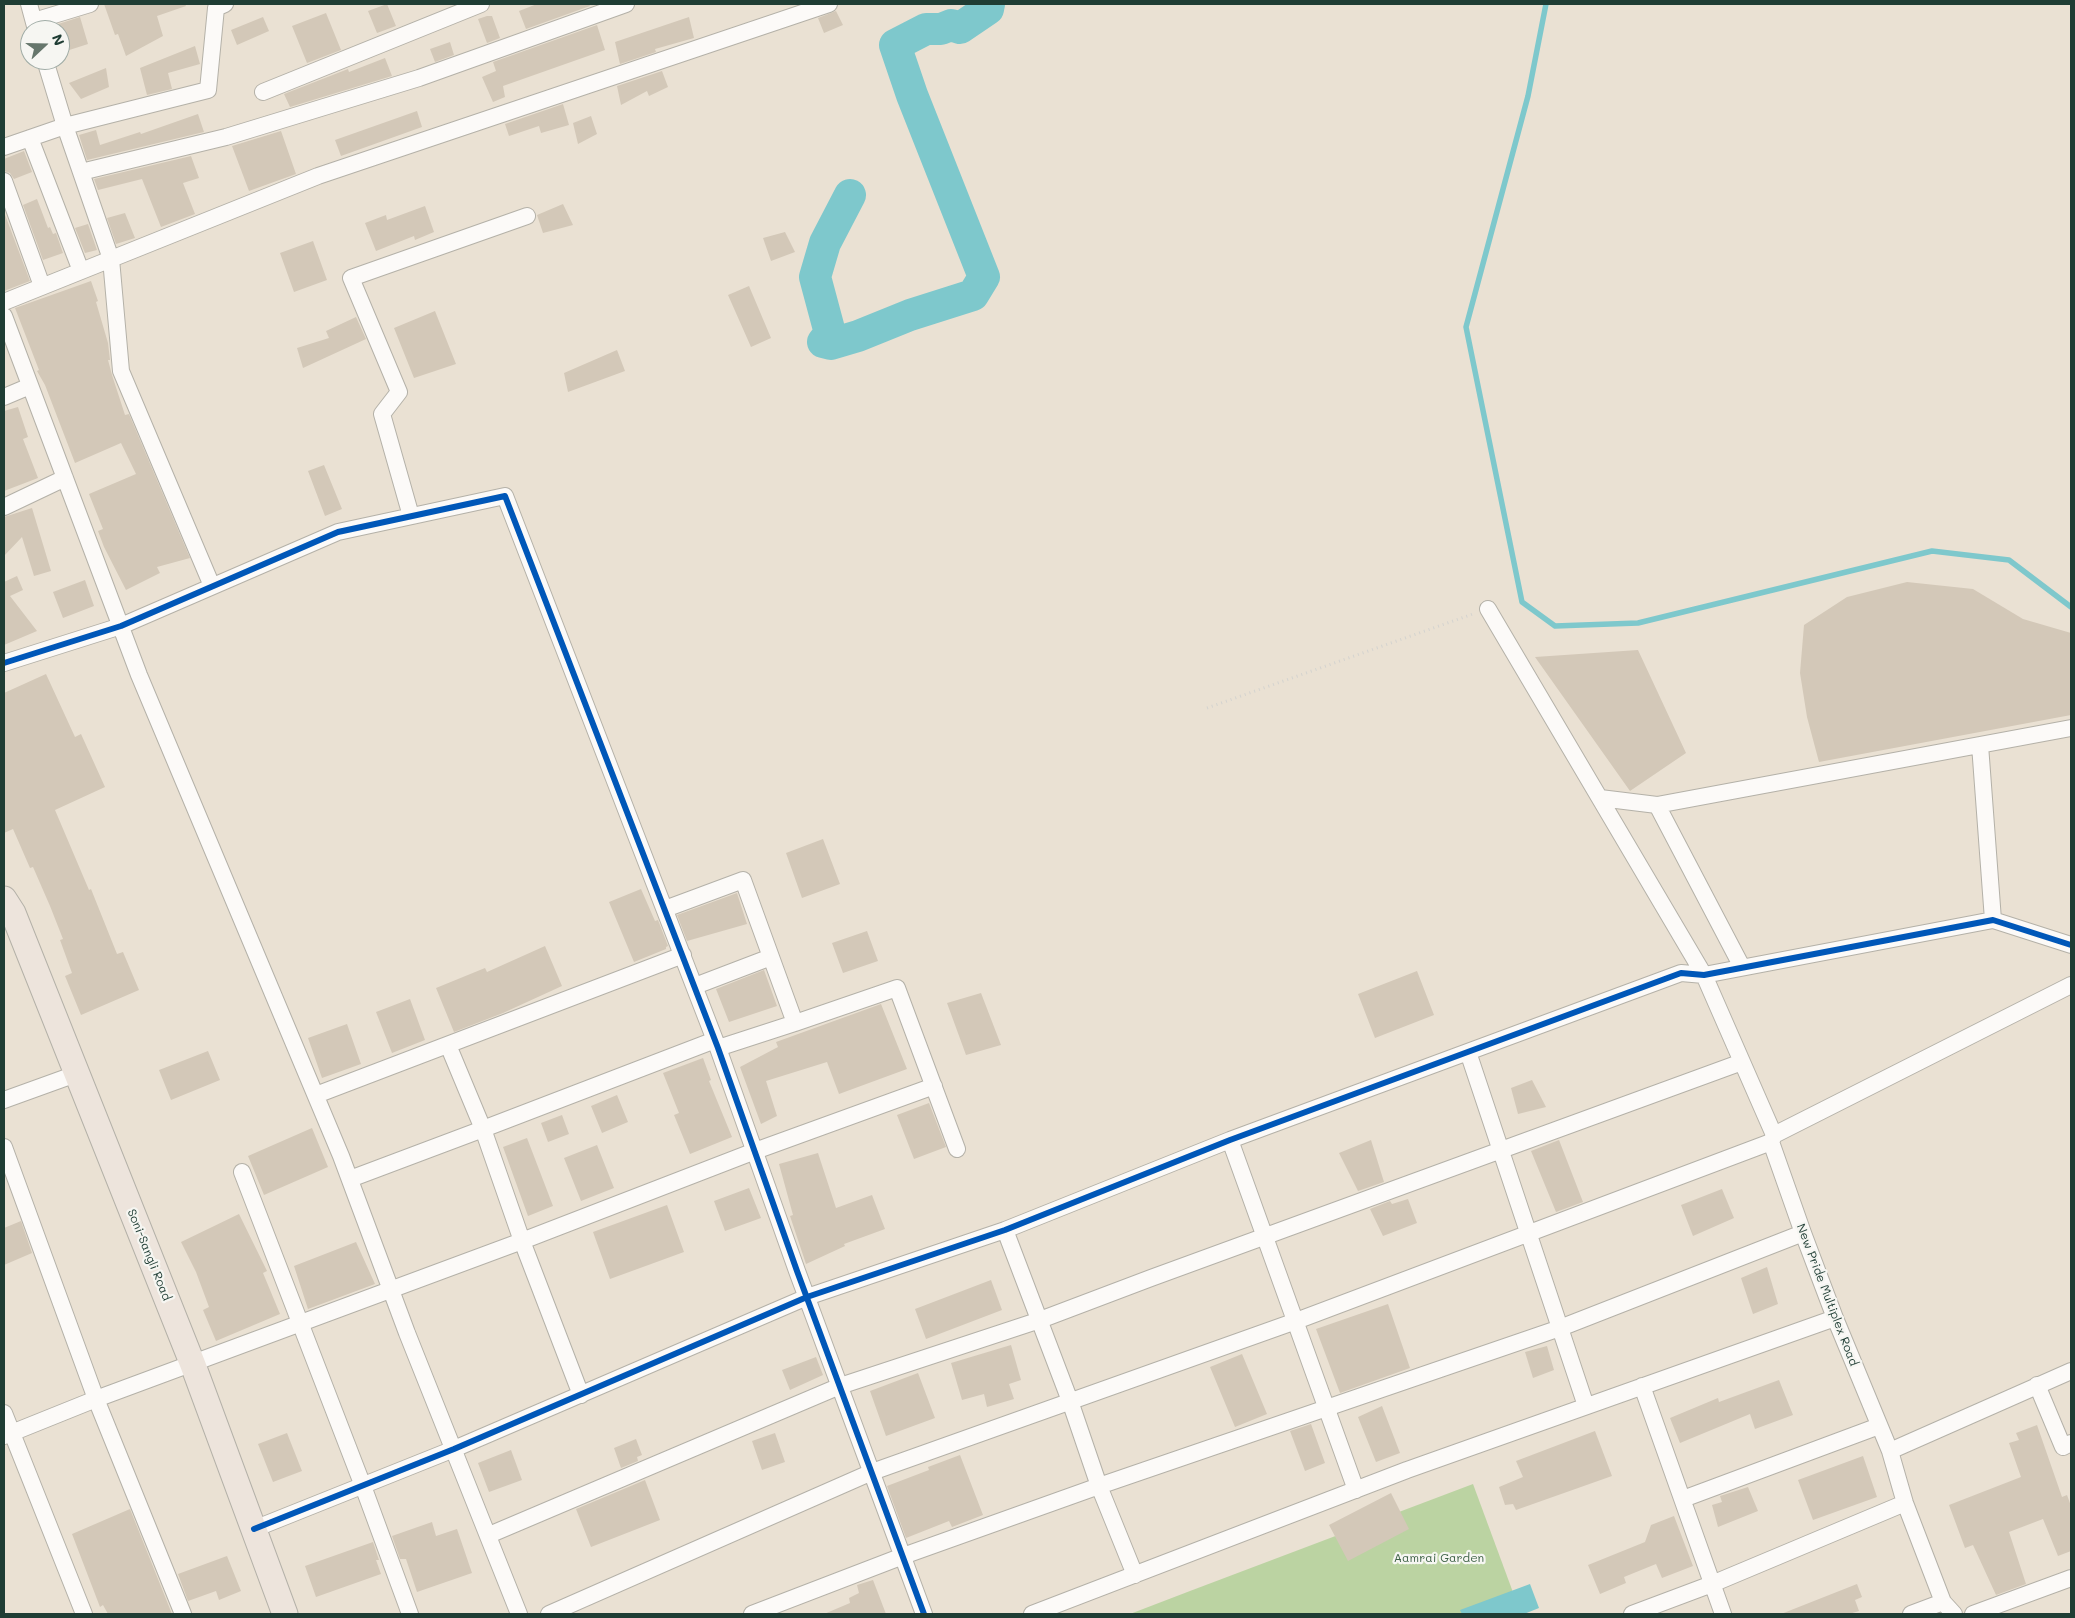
<!DOCTYPE html>
<html>
<head>
<meta charset="utf-8">
<style>
  body { margin:0 }
  #map { position:relative; width:2075px; height:1618px; overflow:hidden; background:#eae1d3; font-family:Mali,sans-serif }
  canvas { display:block }
  .frame { position:absolute; inset:0; border:5px solid #1f3d34; pointer-events:none }
  .north { position:absolute; left:20px; top:20px; width:50px; height:50px; box-sizing:border-box; background:#f6f6f2; border:1px solid #a0aca6; border-radius:50%; rotate:69deg; font-size:14px; font-weight:700; line-height:20px; text-align:center; color:#1f3d34 }
  .north::after { content:''; display:block; margin:auto; width:18px; height:22px; background:#66766c; clip-path:polygon(50% 0,100% 100%,50% 72%,0 100%) }
</style>
</head>
<body>
<div id="map">
<canvas width="2075" height="1618"></canvas>
<div class="frame"></div>
<div class="north">N</div>
</div>
<script>
const context = document.querySelector('canvas').getContext('2d');
context.lineJoin = 'round';
function paint(path, color) {
  context.fillStyle = color;
  context.fill(path, 'evenodd');
}
function poly(rows) {
  const path = new Path2D();
  for (const r of rows) {
    path.moveTo(r[0], r[1]);
    for (let i = 2; i < r.length; i += 2) path.lineTo(r[i], r[i + 1]);
  }
  return path;
}
function trace(path, color, width, dash) {
  context.strokeStyle = color;
  context.lineWidth = width;
  context.lineCap = dash ? 'butt' : 'round';
  context.setLineDash(dash || []);
  context.stroke(path);
}
function label(font, color, halo, rows, align = 'center') {
  context.font = font + ' Mali,sans-serif';
  context.lineWidth = 4.5;
  context.setLineDash([]);
  context.textBaseline = 'middle';
  context.strokeStyle = halo;
  context.fillStyle = color;
  for (const [text, x, y, turn = 0] of rows) {
    context.save();
    context.translate(x, y);
    context.rotate((+turn || 0) * Math.PI / 180);
    context.textAlign = isNaN(turn) ? turn : align;
    if (halo) context.strokeText(text, 0, 0);
    context.fillText(text, 0, 0);
    context.restore();
  }
}
const green = poly([
  [1473,1484,1521,1614,1130,1614,1190,1591]
]);
const water = poly([
  [1530,1584,1539,1608,1524,1614,1462,1614,1460,1610]
]);
const stream = poly([
  [1546,4,1528,96,1466,327,1522,602,1555,626,1638,623,1932,551,2009,560,2071,607]
]);
const river = poly([
  [850,195,825,243,815,277,830,333,823,342,831,344,858,336,910,315,973,295,984,277,912,95,895,45,926,29,941,29,951,25,960,28,988,9,989,4]
]);
const building = poly([
  [104,4,185,4,186,6,157,16,163,36,126,56,118,34,115,35],
  [387,4,396,26,377,33,368,11],
  [537,4,589,4,590,6,526,29,519,11],
  [836,11,843,25,824,33,818,18],
  [326,13,341,50,307,63,292,26],
  [487,16,492,16,500,38,487,43,478,19],
  [80,17,88,44,60,53,60,30,46,30,46,28],
  [263,17,269,31,237,45,231,30],
  [689,17,694,38,655,49,656,52,620,64,615,42],
  [597,25,605,50,503,86,505,97,493,102,482,77,496,71,493,62],
  [450,42,454,55,435,62,430,49],
  [195,46,200,64,168,73,172,89,147,95,140,68],
  [385,58,392,76,290,107,284,94,348,69,349,72],
  [106,68,109,87,81,99,69,83],
  [662,71,668,87,649,96,647,91,621,105,617,86],
  [563,104,569,125,541,133,539,126,509,136,505,124],
  [417,111,422,127,341,156,335,140],
  [198,114,204,132,87,160,79,135,96,130,100,145,140,132,141,134],
  [591,116,597,134,578,144,573,123],
  [281,131,296,174,249,191,232,146],
  [24,151,32,172,14,179,10,173,4,171,4,159],
  [191,156,199,178,183,183,195,214,161,227,142,179,98,190,94,179],
  [37,199,48,228,50,227,53,234,56,233,63,253,43,260,23,205],
  [563,204,573,225,543,233,537,215],
  [425,206,434,232,415,240,414,236,376,251,365,223,386,215,387,220],
  [4,212,30,281,4,291],
  [125,213,135,238,116,244,107,218],
  [88,224,97,250,85,253,75,228],
  [785,232,795,252,771,261,763,238],
  [313,241,327,280,294,292,280,253],
  [91,281,98,301,96,302,108,343,110,360,108,360,112,375,125,415,129,414,190,558,157,567,160,573,126,590,104,547,98,531,103,529,89,494,136,474,121,443,75,463,45,385,37,371,39,370,15,308],
  [749,286,771,338,751,347,728,295],
  [435,311,456,364,414,378,394,328],
  [356,317,366,339,303,368,297,348,329,338,326,331],
  [617,350,625,371,568,392,564,373],
  [18,407,28,437,23,439,38,478,4,491,4,411],
  [324,465,342,509,325,516,308,471],
  [32,508,51,571,34,576,22,537,4,556,4,517],
  [17,576,23,590,10,596,37,631,4,645,4,582],
  [85,580,94,606,63,618,53,592],
  [1907,582,1973,589,2023,619,2071,633,2071,715,1819,762,1807,717,1800,673,1804,625,1847,597],
  [1638,650,1686,753,1630,791,1535,657],
  [46,674,75,737,81,734,105,787,55,810,89,890,91,889,117,954,123,952,139,990,81,1015,65,976,72,973,60,940,63,939,50,906,33,867,30,868,13,829,4,833,4,693],
  [823,839,840,884,802,898,786,853],
  [641,889,655,921,658,920,668,946,666,947,666,949,634,962,609,902],
  [737,893,747,924,687,941,677,915],
  [867,931,878,961,843,973,832,943],
  [545,946,562,986,503,1013,454,1032,436,988,485,968,487,972],
  [764,970,777,1006,729,1022,716,989],
  [1417,971,1434,1015,1375,1038,1358,994],
  [981,993,1001,1045,966,1055,947,1003],
  [410,999,425,1040,392,1053,376,1012],
  [881,1004,907,1069,839,1094,827,1062,766,1081,777,1116,761,1124,740,1067,778,1047,776,1042],
  [347,1024,361,1064,322,1078,308,1038],
  [208,1051,220,1080,171,1100,159,1070],
  [703,1058,711,1080,709,1081,732,1137,690,1154,674,1115,679,1113,663,1073],
  [1532,1080,1546,1107,1518,1114,1511,1088],
  [617,1095,628,1122,602,1133,591,1106],
  [929,1103,946,1147,914,1159,897,1115],
  [562,1115,569,1134,548,1142,541,1123],
  [312,1128,328,1167,264,1195,248,1156],
  [527,1138,553,1206,528,1216,503,1147],
  [1371,1140,1384,1182,1358,1191,1339,1153],
  [1559,1140,1583,1202,1556,1212,1531,1151],
  [597,1145,614,1188,581,1201,564,1158],
  [818,1153,836,1208,872,1195,885,1229,844,1244,845,1246,806,1264,790,1216,793,1215,779,1164],
  [749,1188,761,1218,725,1231,714,1201],
  [1722,1189,1734,1218,1693,1236,1681,1205],
  [1408,1199,1417,1223,1383,1236,1370,1209,1390,1201,1392,1204],
  [667,1205,684,1252,610,1279,593,1232],
  [239,1214,267,1271,263,1273,280,1314,216,1341,203,1310,209,1307,196,1272,181,1242],
  [21,1221,32,1253,4,1265,4,1228],
  [356,1242,375,1284,308,1309,294,1266],
  [1767,1267,1778,1304,1753,1314,1741,1278],
  [991,1280,1002,1310,926,1339,915,1309],
  [1388,1304,1410,1368,1340,1393,1316,1329],
  [1011,1345,1021,1380,1009,1384,1014,1399,987,1407,984,1394,962,1400,951,1363],
  [1547,1346,1554,1370,1533,1378,1525,1352],
  [1242,1354,1267,1414,1235,1427,1210,1367],
  [816,1357,823,1375,790,1390,782,1370],
  [918,1373,935,1418,886,1436,870,1391],
  [1779,1380,1793,1415,1755,1429,1750,1414,1680,1443,1670,1418,1718,1398,1719,1402],
  [1382,1406,1400,1453,1376,1462,1358,1417],
  [1311,1424,1325,1463,1305,1471,1290,1431],
  [2037,1425,2062,1497,2067,1495,2071,1506,2071,1551,2058,1556,2043,1519,2009,1532,2026,1584,1996,1595,1973,1545,1965,1548,1949,1505,2021,1477,2009,1443,2019,1440,2016,1433],
  [1595,1431,1612,1476,1516,1510,1513,1504,1505,1505,1499,1487,1523,1477,1516,1461],
  [287,1433,302,1471,273,1482,258,1444],
  [775,1433,785,1462,762,1470,752,1441],
  [636,1439,642,1455,637,1457,638,1461,621,1468,614,1448],
  [511,1450,522,1480,489,1492,478,1463],
  [960,1455,983,1515,952,1527,949,1521,906,1538,887,1486,929,1470,928,1467],
  [1863,1456,1877,1497,1813,1520,1798,1480],
  [645,1480,660,1520,591,1547,576,1509],
  [1748,1487,1758,1511,1718,1527,1712,1505,1722,1502,1720,1496],
  [1391,1493,1409,1529,1348,1561,1329,1525],
  [130,1509,172,1614,108,1614,103,1605,100,1607,72,1534],
  [1674,1516,1693,1566,1662,1578,1656,1564,1624,1577,1626,1583,1600,1594,1588,1565,1645,1542,1651,1525],
  [432,1522,436,1536,457,1529,472,1573,417,1592,406,1559,400,1559,392,1536],
  [373,1542,379,1560,376,1560,381,1574,316,1597,305,1566],
  [227,1556,241,1591,219,1600,216,1591,188,1601,178,1574],
  [873,1580,886,1614,824,1614,850,1603,849,1598,859,1593,857,1585],
  [1857,1584,1862,1597,1855,1600,1859,1611,1849,1614,1781,1614]
]);
const path = poly([
  [1207,708,1473,614]
]);
const street = poly([
  [29,4,36,30],
  [34,21,90,4],
  [263,92,481,4],
  [30,138,81,271],
  [4,147,65,126,45,60],
  [81,172,226,137,419,78,626,4],
  [4,181,42,286],
  [4,302,318,176,829,4],
  [4,316,139,675,341,1156,407,1333,519,1614],
  [4,397,30,386],
  [4,507,65,478],
  [411,516,382,414,399,392,351,278,527,216],
  [212,586,121,371,111,259,65,126,208,90,216,8,225,4],
  [1488,609,1704,975,1774,1135,1771,1142,1803,1233,1835,1318,1890,1451,1905,1503,1943,1602,1954,1614],
  [4,663,121,626,338,532,505,496,718,1048,797,1271,924,1614],
  [1980,745,1993,920],
  [1600,798,1657,805,2071,728],
  [1657,805,1742,967],
  [665,909,743,880,795,1023,718,1048],
  [695,986,771,957],
  [795,1023,897,988,957,1149],
  [1468,1052,1586,1406],
  [316,1095,683,955],
  [4,1100,76,1074],
  [1774,1135,2071,985],
  [1230,1140,1356,1490],
  [4,1147,96,1399,4,1436],
  [242,1172,363,1486,410,1614],
  [350,1179,483,1129,448,1045],
  [1005,1230,1070,1401,1099,1486,1135,1575],
  [2037,1385,2063,1447,2071,1443],
  [1642,1386,1723,1614],
  [581,1395,522,1241,755,1151,934,1086],
  [4,1413,84,1614],
  [1890,1451,2071,1371],
  [1683,1499,1879,1426],
  [254,1529,454,1449,807,1297,1005,1230,1230,1140,1681,973,1704,975,1993,920,2071,945],
  [489,1535,840,1386,1040,1320,1151,1278,1742,1062],
  [183,1614,96,1399,522,1241,483,1129,715,1040],
  [549,1614,872,1472,1296,1321,1771,1142],
  [752,1614,903,1556,1099,1486,1560,1328,1803,1233],
  [1032,1614,1407,1470,1835,1318],
  [1632,1614,1712,1584,1905,1503],
  [1911,1614,1943,1602],
  [1973,1614,2071,1578]
]);
const primary = poly([
  [4,899,13,913,193,1365,285,1614]
]);
const cycleway = poly([
  [4,663,121,626,338,532,505,496,718,1048,797,1271,924,1614],
  [254,1529,454,1449,807,1297,1005,1230,1230,1140,1681,973,1704,975,1993,920,2071,945]
]);
const streetNames = [
  ["Soni-Sangli Road",149,1255,68],
  ["New Pride Multiplex Road",1827,1295,69]
];
const parkNames = [
  ["Aamrai Garden",1439,1558]
];
paint(green, '#bbd3a2');
paint(water, '#7ec8cc');
trace(stream, '#7ec8cc', 5.5);
trace(river, '#7ec8cc', 32);
paint(building, '#d3c8b8');
trace(street, '#b4b1a8', 18);
trace(primary, '#b4b1a8', 27);
trace(path, '#d4d3cf', 3, [1, 4]);
trace(street, '#fcfaf8', 16);
trace(primary, '#ede4dc', 25);
trace(cycleway, '#0057b8', 6);
label('12px', '#1f3d34', '#f6f6f2', streetNames);
label('12px', '#3c6045', '#f6f6f2', parkNames);
</script>
</body>
</html>
